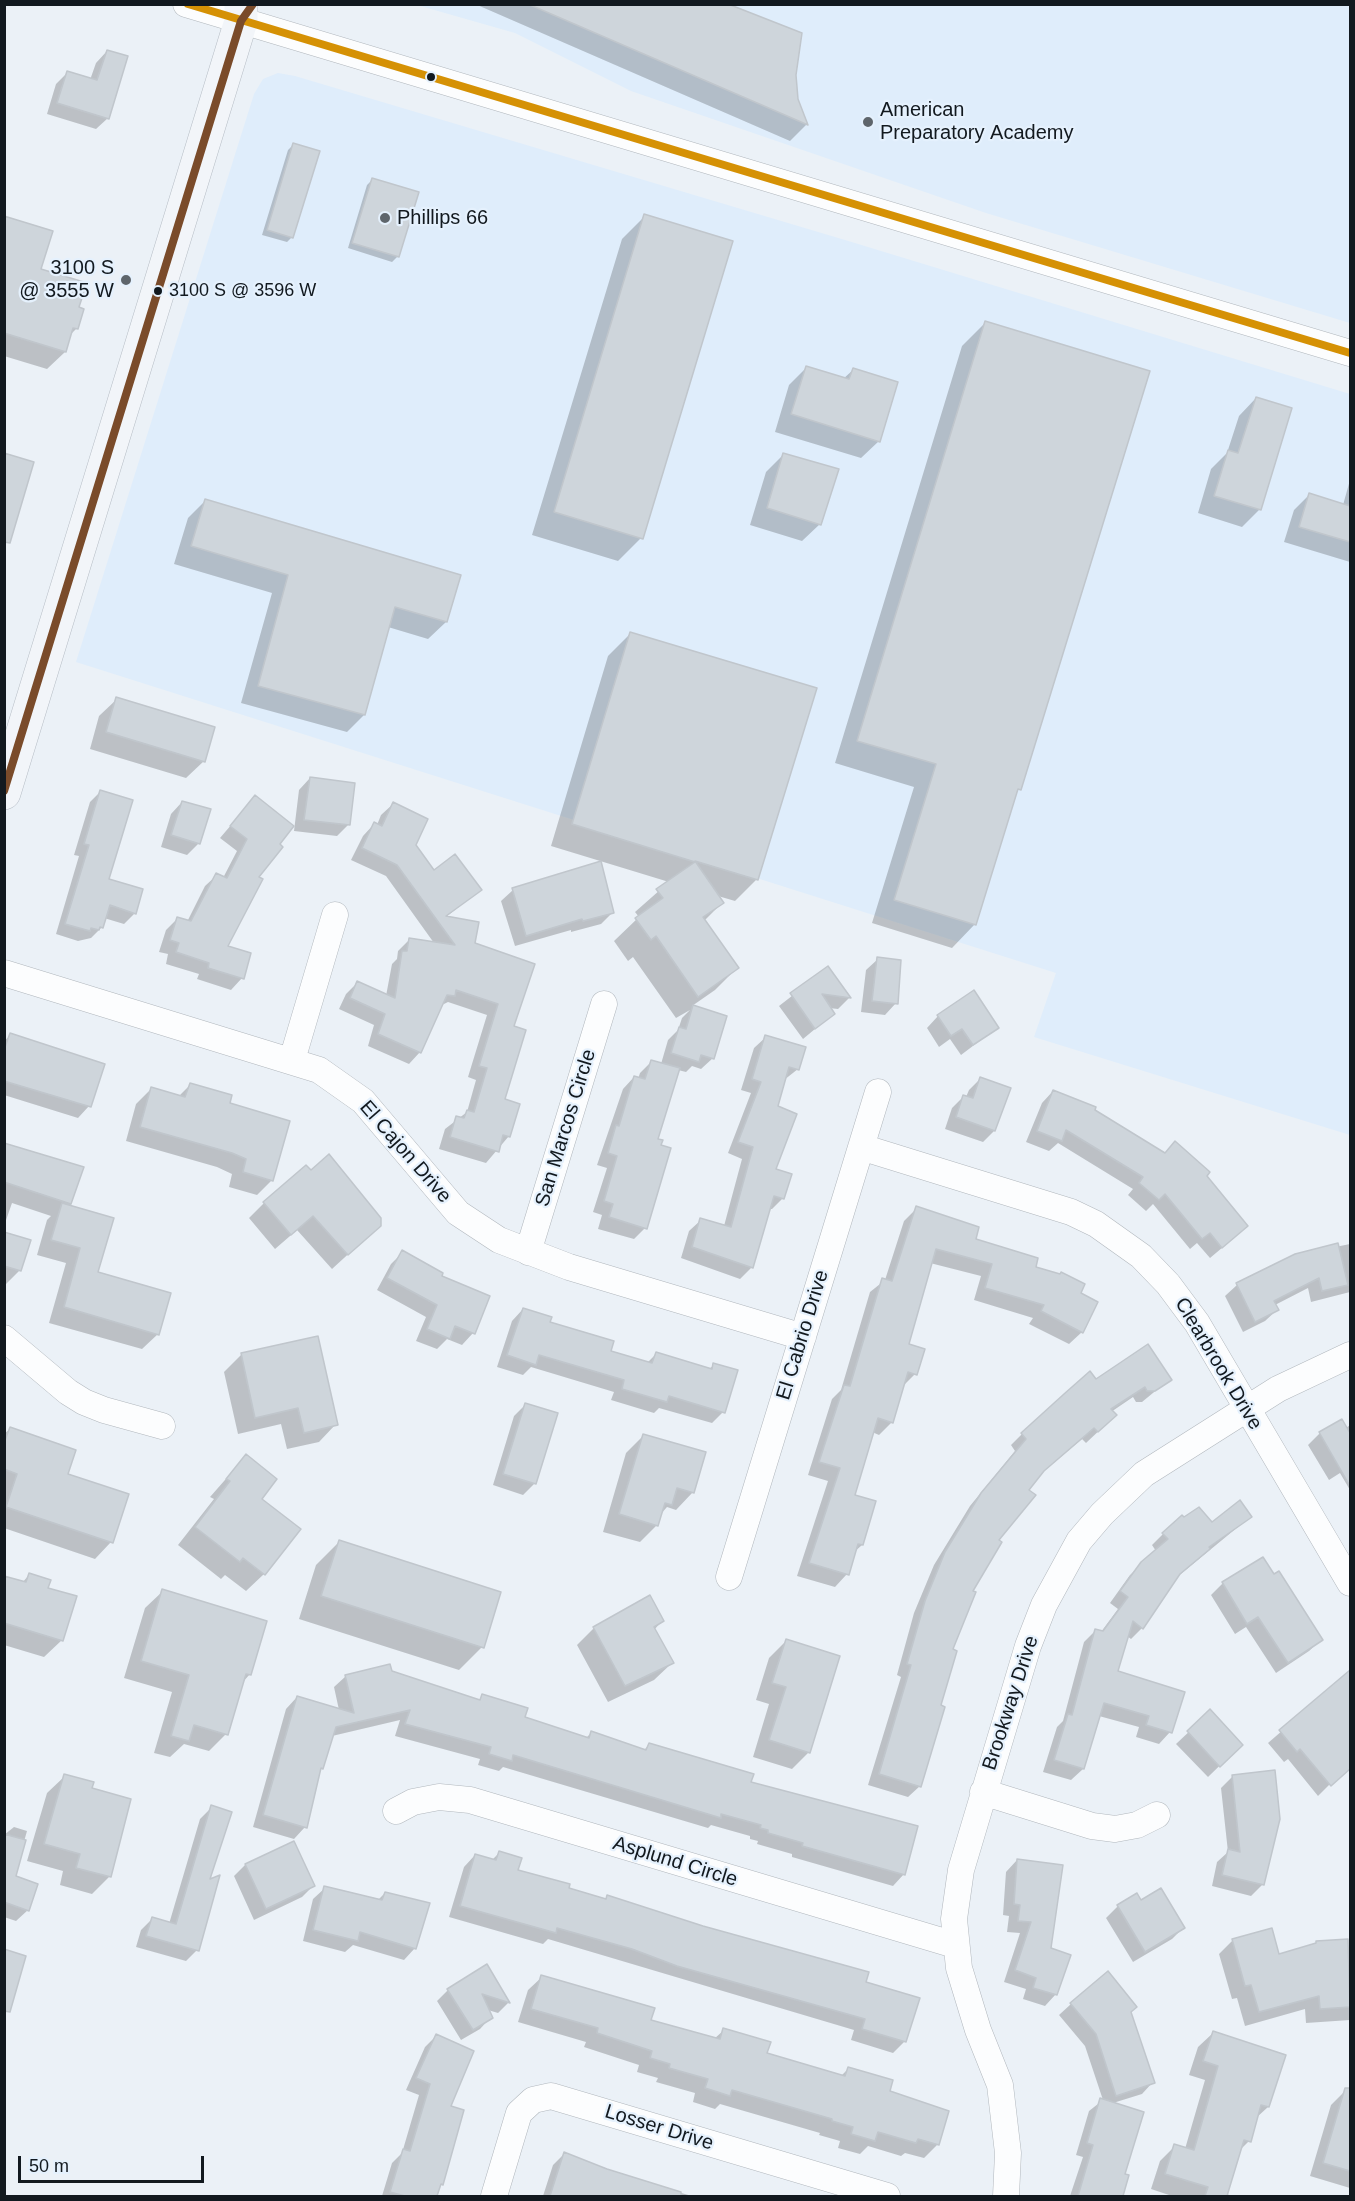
<!DOCTYPE html>
<html>
<head>
<meta charset="utf-8">
<style>
  body { margin:0 }
  #map { position:relative; width:1355px; height:2201px; overflow:hidden; background:#ebf1f7; font-family:Arial,sans-serif }
  canvas { display:block }
  .frame { position:absolute; inset:0; border:6px solid #12191f; pointer-events:none }
  .scale { position:absolute; left:18px; top:2156px; width:186px; height:27px; box-sizing:border-box; border:3px solid #12191f; border-top:0; padding-left:8px; font-size:18px; line-height:21px; white-space:nowrap; color:#12191f; -webkit-text-stroke:4px #e5f1fd; paint-order:stroke }
</style>
</head>
<body>
<div id="map">
<canvas width="1355" height="2201"></canvas>
<div class="frame"></div>
<div class="scale">50 m</div>
</div>
<script>
const context = document.querySelector('canvas').getContext('2d');
context.lineJoin = 'round';
function paint(path, color) {
  context.fillStyle = color;
  context.fill(path, 'evenodd');
}
function poly(rows) {
  const path = new Path2D();
  for (const r of rows) {
    path.moveTo(r[0], r[1]);
    for (let i = 2; i < r.length; i += 2) path.lineTo(r[i], r[i + 1]);
  }
  return path;
}
function trace(path, color, width, dash) {
  context.strokeStyle = color;
  context.lineWidth = width;
  context.lineCap = dash ? 'butt' : 'round';
  context.setLineDash(dash || []);
  context.stroke(path);
}
function label(font, color, halo, rows, align = 'center') {
  context.font = font + ' Arial,sans-serif';
  context.lineWidth = 4.5;
  context.setLineDash([]);
  context.textBaseline = 'middle';
  context.strokeStyle = halo;
  context.fillStyle = color;
  for (const [text, x, y, turn = 0] of rows) {
    context.save();
    context.translate(x, y);
    context.rotate((+turn || 0) * Math.PI / 180);
    context.textAlign = isNaN(turn) ? turn : align;
    if (halo) context.strokeText(text, 0, 0);
    context.fillText(text, 0, 0);
    context.restore();
  }
}
const built = poly([
  [417,5,1350,5,1350,323,986,213,631,91,515,33],
  [278,73,295,76,845,240,1350,394,1350,1135,1034,1037,1056,973,76,662,254,94,263,79]
]);
const shadow = poly([
  [475,4,724,4,797,100,807,124,790,141],
  [107,51,108,118,96,129,47,114,56,84,67,73,90,80,96,63],
  [294,144,292,237,287,242,262,235,288,150],
  [372,180,398,256,392,262,348,248,367,185],
  [645,216,641,538,618,561,532,535,622,239],
  [4,218,39,270,77,308,76,329,70,335,65,352,47,369,4,356],
  [985,323,975,924,952,948,872,923,914,787,835,763,962,346],
  [806,368,843,379,853,370,879,441,861,458,775,432,789,385],
  [1256,398,1260,509,1242,527,1198,513,1211,469,1227,453,1239,416],
  [784,454,820,524,802,541,750,525,766,472],
  [1350,480,1350,562,1284,542,1294,510,1309,495,1343,505],
  [205,501,459,576,446,622,428,639,388,627,364,715,347,732,241,703,272,593,174,564,188,518],
  [630,634,757,879,735,901,718,896,722,903,704,921,737,968,715,990,692,1006,725,1017,713,1058,701,1069,692,1066,686,1072,678,1070,657,1140,645,1228,634,1239,598,1229,602,1215,593,1212,607,1168,597,1165,623,1089,634,1077,638,1079,640,1073,652,1061,661,1064,668,1040,678,1030,682,1018,690,1010,676,1018,633,957,628,961,614,941,639,917,635,912,669,882,551,846,608,656],
  [117,699,204,761,186,778,90,749,99,716],
  [310,778,348,825,337,836,294,831,299,790],
  [101,791,107,880,135,913,124,924,104,918,102,927,91,938,78,941,56,934,79,856,74,855,90,802],
  [255,797,257,877,226,947,242,978,231,990,197,979,199,974,166,964,168,954,159,952,166,930,177,919,187,922,205,886,217,875,223,878,237,851,220,838],
  [182,802,199,843,187,855,161,847,171,814],
  [393,804,414,846,434,872,480,890,446,917,474,944,512,1027,503,1100,509,1136,486,1163,439,1149,445,1129,467,1112,476,1080,468,1077,487,1015,448,1002,440,1006,420,1052,409,1064,368,1046,374,1025,339,1009,346,994,357,983,386,996,392,964,397,959,398,951,410,939,434,943,386,876,351,860,363,836,374,824,377,825,381,815],
  [513,890,612,913,601,924,571,932,571,930,515,946,501,901],
  [878,959,896,1003,885,1015,861,1012,866,970],
  [828,968,849,998,838,1009,829,1008,833,1014,803,1039,779,1006],
  [938,1016,998,1027,961,1055,950,1039,939,1047,927,1028],
  [11,1035,89,1106,78,1118,4,1095,4,1041],
  [766,1037,798,1069,784,1080,776,1107,774,1170,783,1198,772,1209,769,1209,752,1267,740,1279,681,1258,689,1231,701,1220,724,1226,742,1159,728,1153,751,1093,741,1090,754,1048],
  [980,1079,1009,1089,994,1131,983,1142,945,1129,952,1108,964,1096,966,1097,969,1090],
  [190,1085,228,1104,272,1180,257,1195,229,1187,232,1174,217,1167,126,1141,136,1104,151,1089,178,1097],
  [1053,1091,1093,1111,1164,1154,1175,1143,1205,1176,1235,1237,1210,1258,1197,1243,1190,1249,1153,1204,1146,1211,1128,1195,1133,1189,1058,1143,1049,1151,1026,1142,1042,1103],
  [4,1144,70,1204,67,1206,96,1273,158,1334,142,1349,49,1323,66,1263,37,1255,47,1220,51,1216,12,1203,4,1226],
  [264,1203,380,1225,332,1269,297,1230,275,1249,249,1218],
  [917,1208,1079,1293,1082,1332,1069,1344,1029,1324,1033,1318,974,1300,981,1276,930,1263,907,1345,915,1374,903,1386,892,1422,879,1435,872,1432,853,1496,862,1545,853,1553,847,1574,835,1587,797,1576,828,1481,808,1475,832,1399,841,1390,870,1292,885,1280,904,1221],
  [4,1233,20,1270,6,1284,4,1284],
  [1350,1244,1350,1292,1311,1302,1308,1288,1275,1305,1277,1310,1265,1321,1243,1332,1225,1296,1237,1285,1296,1255],
  [403,1252,440,1277,473,1333,462,1345,447,1339,437,1349,416,1341,426,1317,377,1290,391,1264],
  [523,1309,609,1352,647,1363,656,1354,709,1369,714,1365,723,1412,712,1423,659,1408,654,1413,611,1400,614,1392,531,1367,523,1375,497,1367,512,1321],
  [242,1354,336,1424,319,1442,287,1449,281,1424,238,1434,224,1372],
  [1170,1379,1142,1402,1136,1402,1133,1397,1111,1412,1103,1427,1086,1443,1082,1439,1038,1476,997,1540,971,1592,951,1650,920,1786,908,1797,868,1785,901,1677,897,1675,914,1613,934,1565,970,1506,1015,1451,1011,1445,1022,1434,1096,1381],
  [526,1404,535,1483,523,1495,493,1485,514,1416],
  [1341,1421,1346,1428,1350,1425,1350,1490,1340,1473,1329,1480,1308,1445,1320,1433],
  [10,1429,66,1475,111,1542,95,1559,4,1528,4,1434],
  [643,1436,693,1492,676,1510,667,1507,660,1515,657,1525,640,1542,603,1532,626,1453],
  [246,1456,260,1499,264,1574,246,1591,225,1575,221,1579,178,1545,214,1499,210,1497],
  [1250,1517,1176,1578,1142,1628,1131,1639,1127,1636,1116,1672,1183,1693,1170,1732,1159,1744,1136,1737,1139,1727,1099,1716,1083,1769,1071,1780,1043,1772,1057,1727,1063,1721,1084,1642,1096,1630,1101,1632,1118,1609,1110,1603,1130,1575,1156,1551,1152,1545,1163,1534],
  [339,1542,482,1647,459,1670,299,1619,316,1565],
  [1262,1559,1321,1640,1309,1651,1276,1673,1246,1627,1235,1634,1211,1595,1223,1583],
  [29,1575,47,1589,62,1640,44,1657,4,1645,4,1577,22,1583],
  [163,1591,250,1674,242,1683,226,1734,209,1751,184,1744,170,1757,154,1753,172,1692,124,1678,145,1608],
  [662,1621,654,1630,672,1663,654,1680,608,1702,577,1645,594,1628],
  [786,1641,809,1752,792,1769,753,1757,769,1704,756,1700,769,1658],
  [390,1672,478,1701,483,1696,523,1718,585,1739,591,1733,643,1751,649,1745,749,1783,904,1874,893,1886,792,1857,792,1854,757,1844,758,1841,750,1839,750,1836,711,1825,708,1828,503,1767,499,1771,478,1765,480,1759,395,1736,400,1720,332,1736,318,1771,305,1827,294,1839,253,1827,286,1709,297,1697,339,1710,334,1687,346,1676],
  [1342,1679,1350,1689,1350,1764,1318,1796,1288,1759,1284,1762,1268,1743],
  [1210,1712,1241,1745,1208,1777,1176,1744],
  [65,1776,90,1790,110,1876,92,1894,60,1885,63,1871,27,1861,47,1793],
  [1233,1776,1263,1884,1251,1896,1212,1886,1217,1862,1228,1852,1221,1788],
  [212,1807,207,1882,197,1950,186,1961,136,1947,141,1930,152,1919,169,1924,200,1819],
  [14,1827,27,1831,14,1877,28,1910,16,1921,4,1917,4,1835],
  [499,1853,516,1871,567,1889,604,1900,608,1897,864,1983,905,2041,893,2053,851,2040,854,2030,548,1939,543,1944,449,1917,464,1867,475,1855,492,1860],
  [1017,1860,1049,1949,1056,1994,1045,2006,1023,1999,1026,1989,1004,1982,1020,1933,1007,1932,1009,1916,1003,1915,1006,1872],
  [245,1865,313,1886,302,1897,254,1920,234,1876],
  [325,1888,377,1901,385,1893,415,1948,404,1960,353,1945,345,1952,303,1941,313,1899],
  [1141,1902,1183,1928,1172,1939,1133,1962,1106,1918,1118,1906],
  [1233,1940,1278,1956,1313,1946,1317,1942,1350,1963,1350,2020,1306,2023,1305,2009,1245,2026,1237,1998,1232,1999,1219,1954],
  [486,1966,509,2002,498,2013,488,2010,491,2017,480,2029,461,2040,437,2001,448,1990],
  [542,1977,650,2021,714,2039,724,2030,765,2054,841,2076,848,2069,888,2092,947,2112,937,2145,924,2158,905,2153,901,2156,868,2146,860,2154,838,2148,840,2141,819,2135,820,2133,720,2104,715,2109,693,2102,695,2093,656,2082,658,2078,637,2072,639,2065,584,2047,586,2042,518,2022,528,1990],
  [1071,2004,1130,2012,1153,2082,1142,2094,1113,2103,1123,2175,1127,2176,1121,2196,1070,2196,1083,2157,1076,2155,1089,2111,1103,2100,1085,2046,1059,2015],
  [1213,2033,1268,2107,1256,2118,1249,2141,1239,2151,1226,2194,1233,2196,1172,2196,1151,2189,1160,2161,1175,2146,1185,2149,1205,2080,1189,2075,1198,2047],
  [436,2036,449,2107,462,2111,436,2196,382,2196,392,2163,402,2153,419,2095,406,2090,425,2047],
  [1345,2091,1350,2093,1350,2188,1310,2176,1331,2105],
  [564,2154,660,2187,692,2196,543,2196,553,2165]
]);
const building = poly([
  [528,4,728,4,802,33,796,75,798,99,808,125,528,4],
  [107,50,128,56,109,119,57,103,67,71,97,80,107,50],
  [293,143,320,151,293,238,267,230,293,143],
  [372,178,419,192,399,257,352,243,372,178],
  [644,214,733,241,643,539,554,512,644,214],
  [4,216,53,231,41,269,87,283,79,307,84,309,78,329,73,328,66,352,4,333,4,216],
  [985,321,1150,371,1021,790,1018,789,976,925,894,900,936,764,857,741,985,321],
  [806,366,849,379,853,368,898,382,880,442,791,414,806,366],
  [1256,397,1292,408,1261,510,1214,496,1228,450,1238,453,1256,397],
  [4,453,34,462,10,543,4,542,4,453],
  [783,453,839,469,821,525,767,508,783,453],
  [1309,493,1350,506,1350,542,1299,527,1309,493],
  [205,499,461,575,447,622,395,607,365,715,258,686,288,575,191,546,205,499],
  [630,632,817,688,758,880,695,861,724,903,703,917,739,968,698,997,656,936,651,940,635,918,663,898,656,889,695,862,572,824,630,632],
  [116,697,215,727,205,762,106,732,116,697],
  [310,777,355,783,350,825,304,820,310,777],
  [100,790,133,800,109,879,143,889,136,914,110,905,103,928,100,927,99,930,91,928,90,931,65,924,89,845,84,844,100,790],
  [255,795,294,826,280,844,283,847,259,877,263,879,228,946,251,953,244,979,208,968,209,963,176,952,179,943,170,940,177,917,191,921,216,873,227,878,247,839,230,826,255,795],
  [182,801,211,809,200,844,171,835,182,801],
  [393,802,428,819,416,845,434,870,455,854,482,890,446,916,479,922,475,943,535,964,514,1026,526,1030,505,1099,520,1104,510,1137,503,1135,499,1152,450,1137,456,1116,464,1118,467,1110,474,1112,487,1068,479,1066,498,1004,456,990,455,996,447,995,421,1053,378,1034,385,1014,350,998,357,981,395,998,402,951,407,951,409,938,455,945,397,865,362,848,374,822,382,826,393,802],
  [601,861,614,913,583,921,582,919,526,936,512,888,601,861],
  [877,957,901,960,898,1004,872,1001,877,957],
  [828,966,851,998,822,994,835,1014,815,1029,790,993,828,966],
  [974,990,999,1028,973,1045,962,1029,951,1036,937,1015,974,990],
  [693,1005,727,1016,714,1059,701,1055,699,1062,671,1053,679,1027,686,1029,693,1005],
  [10,1033,105,1064,91,1107,4,1081,4,1050,10,1033],
  [765,1035,806,1047,799,1070,789,1067,778,1106,797,1114,776,1169,792,1174,784,1199,774,1196,753,1268,692,1247,700,1218,731,1227,753,1147,738,1142,761,1082,752,1079,765,1035],
  [651,1060,680,1068,658,1139,663,1140,661,1145,671,1148,647,1229,609,1217,613,1204,604,1201,617,1156,608,1153,616,1125,619,1126,634,1076,645,1079,651,1060],
  [980,1077,1011,1088,995,1131,956,1117,963,1095,973,1098,980,1077],
  [190,1083,232,1095,230,1103,290,1121,273,1181,243,1172,246,1159,232,1153,140,1127,151,1087,185,1097,190,1083],
  [1053,1090,1096,1107,1095,1110,1165,1153,1175,1141,1210,1172,1207,1176,1248,1226,1222,1248,1210,1233,1202,1239,1165,1194,1159,1200,1139,1183,1143,1177,1066,1130,1062,1141,1037,1131,1053,1090],
  [4,1143,84,1167,71,1204,4,1182,4,1143],
  [329,1154,381,1218,381,1226,348,1255,313,1216,291,1235,263,1202,306,1165,311,1170,329,1154],
  [62,1203,114,1218,98,1272,171,1293,159,1335,64,1307,80,1248,51,1240,62,1203],
  [916,1206,979,1227,976,1239,1038,1258,1036,1267,1060,1274,1061,1272,1085,1284,1081,1293,1098,1302,1083,1333,1041,1311,1044,1305,985,1288,992,1264,936,1249,909,1344,925,1349,917,1375,908,1372,893,1423,878,1418,855,1495,876,1501,863,1545,858,1544,849,1575,809,1563,840,1468,819,1462,844,1385,850,1386,882,1278,892,1281,916,1206],
  [4,1232,31,1240,21,1271,4,1266,4,1232],
  [1338,1243,1348,1285,1322,1291,1319,1278,1274,1301,1279,1310,1255,1322,1236,1283,1295,1254,1338,1243],
  [402,1250,443,1273,442,1276,490,1296,475,1334,455,1326,450,1339,427,1329,437,1305,387,1278,402,1250],
  [523,1308,552,1317,550,1322,614,1341,611,1351,652,1363,656,1352,712,1369,713,1363,738,1370,725,1413,669,1396,667,1402,622,1389,624,1380,539,1355,536,1365,507,1355,523,1308],
  [318,1336,338,1425,304,1433,298,1408,255,1418,241,1353,318,1336],
  [1148,1344,1172,1380,1155,1391,1147,1391,1145,1387,1111,1409,1117,1415,1098,1432,1094,1428,1044,1471,1029,1490,1036,1495,999,1540,1002,1542,973,1591,976,1592,953,1649,957,1651,941,1705,945,1707,921,1787,879,1774,911,1665,907,1664,925,1601,945,1552,981,1493,1026,1439,1021,1433,1064,1394,1090,1371,1096,1379,1148,1344],
  [525,1403,558,1413,536,1484,503,1474,525,1403],
  [1342,1419,1350,1433,1350,1486,1319,1432,1342,1419],
  [10,1427,76,1450,68,1474,129,1494,113,1543,6,1507,17,1474,4,1469,4,1443,10,1427],
  [643,1434,706,1452,694,1493,677,1488,672,1505,665,1503,658,1526,619,1514,643,1434],
  [246,1454,277,1479,262,1499,301,1529,265,1575,243,1558,240,1562,195,1527,230,1481,226,1479,246,1454],
  [1240,1500,1252,1517,1209,1547,1210,1549,1180,1574,1143,1629,1133,1621,1118,1671,1185,1692,1172,1733,1146,1725,1149,1716,1104,1703,1084,1769,1054,1760,1068,1714,1072,1715,1095,1629,1103,1631,1128,1597,1120,1591,1141,1562,1168,1539,1162,1533,1182,1515,1184,1517,1199,1507,1212,1522,1240,1500],
  [339,1540,501,1592,484,1648,321,1596,339,1540],
  [1263,1557,1274,1574,1279,1571,1323,1640,1288,1663,1258,1617,1247,1624,1222,1582,1263,1557],
  [29,1573,51,1580,48,1588,77,1596,63,1641,4,1623,4,1576,26,1582,29,1573],
  [162,1589,267,1621,251,1675,246,1674,228,1735,194,1725,189,1741,171,1736,189,1675,141,1661,162,1589],
  [650,1595,664,1621,654,1627,674,1663,625,1686,593,1627,650,1595],
  [786,1639,840,1656,810,1753,769,1740,786,1687,772,1683,786,1639],
  [390,1664,392,1671,480,1700,482,1694,528,1708,525,1717,589,1738,591,1731,646,1750,649,1743,754,1774,751,1782,918,1826,905,1875,802,1846,803,1843,768,1833,768,1830,760,1828,761,1825,721,1814,721,1818,513,1755,512,1761,489,1754,491,1747,405,1724,410,1710,336,1727,323,1769,321,1768,307,1828,263,1815,297,1696,354,1713,345,1675,390,1664],
  [1350,1670,1350,1769,1331,1786,1300,1749,1297,1752,1279,1730,1350,1670],
  [1210,1709,1243,1745,1220,1767,1187,1731,1210,1709],
  [1275,1770,1280,1819,1264,1885,1222,1875,1228,1849,1240,1852,1232,1775,1275,1770],
  [64,1774,94,1782,92,1788,131,1799,111,1877,76,1868,80,1854,44,1844,64,1774],
  [211,1805,232,1812,210,1879,220,1875,199,1951,146,1936,152,1917,176,1924,211,1805],
  [4,1834,26,1840,16,1876,38,1884,29,1911,4,1902,4,1834],
  [294,1841,315,1886,266,1909,245,1864,294,1841],
  [499,1851,522,1858,518,1870,570,1884,569,1888,606,1899,607,1895,703,1926,869,1972,866,1982,920,1998,906,2042,862,2029,865,2019,677,1966,632,1949,557,1928,556,1933,460,1906,475,1854,496,1860,499,1851],
  [1017,1859,1063,1865,1051,1948,1071,1955,1057,1995,1033,1988,1036,1978,1015,1970,1031,1922,1018,1921,1020,1905,1014,1904,1017,1859],
  [324,1886,382,1900,385,1892,430,1903,416,1949,360,1932,358,1941,313,1930,324,1886],
  [1161,1888,1185,1928,1145,1952,1117,1905,1137,1893,1141,1900,1161,1888],
  [1272,1928,1279,1954,1316,1943,1316,1941,1348,1939,1350,2007,1320,2009,1319,1996,1259,2012,1251,1985,1245,1986,1232,1939,1272,1928],
  [4,1949,26,1956,10,2012,4,2011,4,1949],
  [487,1964,510,2003,482,1994,493,2018,473,2030,447,1989,487,1964],
  [1108,1971,1137,2007,1131,2012,1155,2083,1116,2096,1096,2034,1070,2003,1108,1971],
  [541,1975,655,2008,651,2020,720,2039,723,2028,771,2042,767,2053,845,2076,848,2067,893,2080,890,2091,949,2111,939,2145,918,2139,916,2143,878,2132,875,2141,851,2134,853,2127,832,2121,832,2119,732,2090,730,2096,705,2088,708,2079,669,2068,670,2064,650,2058,652,2051,597,2033,598,2028,531,2009,541,1975],
  [1213,2031,1286,2055,1269,2107,1261,2105,1251,2142,1244,2140,1227,2196,1205,2196,1208,2187,1165,2174,1174,2144,1194,2150,1218,2066,1203,2061,1213,2031],
  [436,2034,474,2051,451,2106,464,2110,443,2185,441,2184,437,2196,405,2196,390,2192,403,2149,410,2151,430,2084,416,2078,436,2034],
  [1345,2088,1350,2088,1350,2171,1323,2163,1345,2088],
  [1100,2098,1144,2112,1125,2174,1129,2175,1123,2196,1078,2196,1093,2145,1087,2143,1100,2098],
  [564,2152,607,2169,681,2192,681,2196,550,2196,564,2152]
]);
const minor = poly([
  [186,4,1350,353],
  [4,973,319,1070,363,1101,458,1213,499,1240,569,1267,803,1337],
  [292,1060,335,915],
  [861,1147,1071,1212,1096,1224,1141,1256,1168,1284,1197,1323,1350,1583],
  [528,1252,604,1004],
  [4,1338,68,1392,84,1402,104,1410,162,1426],
  [729,1577,878,1092],
  [983,1792,1092,1826,1115,1829,1137,1825,1157,1815],
  [396,1811,413,1802,439,1797,470,1800,955,1945],
  [494,2196,519,2113,533,2100,551,2096,887,2196],
  [1006,2196,1008,2153,1000,2085,978,2030,959,1968,954,1919,961,1870,1028,1646,1044,1605,1079,1541,1102,1514,1144,1474,1278,1389,1350,1355]
]);
const major = poly([
  [4,793,241,21,241,4]
]);
const bus1 = poly([
  [188,4,1350,353]
]);
const bus2 = poly([
  [4,791,241,21,253,4]
]);
const markers = [
  [431,77,5,"#12191f"],
  [868,122,6,"#5e656b"],
  [385,218,6,"#5e656b"],
  [126,280,6,"#5e656b"],
  [158,291,5,"#12191f"]
];
const busNames = [
  ["3100 S @ 3596 W",169,291]
];
const poiNames = [
  ["American",880,110],
  ["Preparatory Academy",880,133],
  ["Phillips 66",397,218],
  ["3100 S",114,268,"right"],
  ["@ 3555 W",114,291,"right"]
];
const streetNames = [
  ["San Marcos Circle",566,1128,-73],
  ["El Cajon Drive",405,1152,49],
  ["El Cabrio Drive",803,1335,-73],
  ["Clearbrook Drive",1218,1364,59],
  ["Brookway Drive",1011,1703,-72],
  ["Asplund Circle",675,1862,17],
  ["Losser Drive",659,2128,17]
];
paint(built, '#dfedfb');
paint(shadow, '#0003');
paint(building, '#ced5db');
trace(building, '#c0c6cc', 1.5);
trace(minor, '#b1b7bd', 27);
trace(major, '#b7bec6', 34);
trace(minor, '#fcfdfe', 26);
trace(major, '#f2f5f9', 33);
trace(bus1, '#d59105', 8);
trace(bus2, '#7a4b2a', 8);
for (const [x, y, r, color] of markers) {
  const dot = new Path2D();
  dot.arc(x, y, r, 0, 2 * Math.PI);
  context.fillStyle = color;
  context.fill(dot);
  trace(dot, '#e5f1fd', 2);
}
label('18px', '#12191f', '#e5f1fd', busNames, 'left');
label('20px', '#12191f', '#e5f1fd', poiNames, 'left');
label('20px', '#12191f', '#e5f1fd', streetNames);
</script>
</body>
</html>
